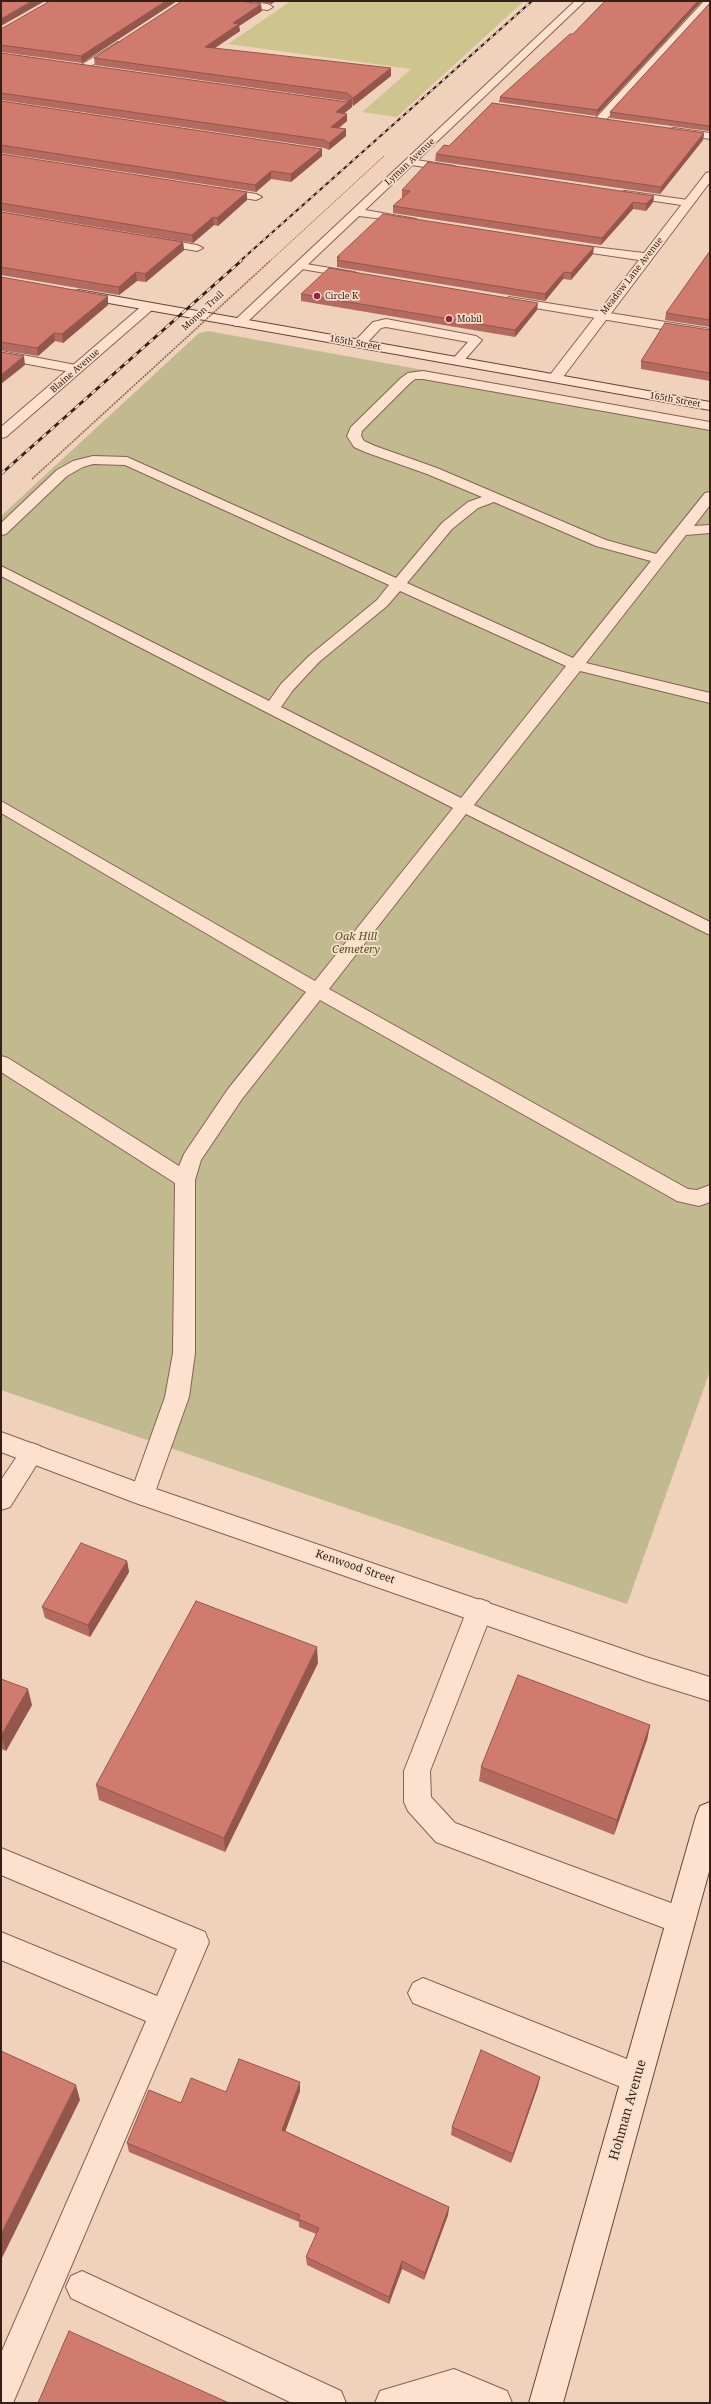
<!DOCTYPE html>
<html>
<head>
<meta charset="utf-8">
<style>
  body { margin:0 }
  #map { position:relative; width:711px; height:2404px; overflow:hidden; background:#f0d1bb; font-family:"Noto Serif",serif }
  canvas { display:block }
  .frame { position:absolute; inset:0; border:2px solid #36201a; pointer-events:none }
</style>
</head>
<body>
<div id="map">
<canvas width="711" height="2404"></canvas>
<div class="frame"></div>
</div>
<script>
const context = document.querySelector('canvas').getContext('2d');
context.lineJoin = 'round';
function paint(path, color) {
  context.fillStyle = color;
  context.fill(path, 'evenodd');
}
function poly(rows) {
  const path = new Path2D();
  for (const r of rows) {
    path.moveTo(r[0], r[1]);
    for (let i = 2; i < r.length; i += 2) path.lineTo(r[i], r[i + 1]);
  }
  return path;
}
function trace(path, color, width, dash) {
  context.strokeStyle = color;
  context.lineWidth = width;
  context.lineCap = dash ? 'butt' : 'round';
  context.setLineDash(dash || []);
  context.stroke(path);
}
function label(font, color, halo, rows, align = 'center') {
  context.font = font + ' "Noto Serif",serif';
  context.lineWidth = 3.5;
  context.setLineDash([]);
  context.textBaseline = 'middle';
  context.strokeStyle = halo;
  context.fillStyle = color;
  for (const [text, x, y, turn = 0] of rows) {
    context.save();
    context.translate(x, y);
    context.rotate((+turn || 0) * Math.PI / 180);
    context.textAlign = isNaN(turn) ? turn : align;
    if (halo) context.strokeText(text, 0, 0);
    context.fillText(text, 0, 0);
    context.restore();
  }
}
const green = poly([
  [291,1,524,1,397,117,362,112,411,69,228,44]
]);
const cemetery = poly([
  [208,331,710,422,710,1371,627,1604,1,1390,1,516,199,333]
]);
const service = poly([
  [704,1,710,1,710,5,603,123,595,123,595,119,704,1],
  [118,42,123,45,121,47,86,69,78,67,118,42],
  [410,159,454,166,459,169,454,172,406,164,406,160,410,159],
  [625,191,688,200,693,203,688,206,621,196,621,192,625,191],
  [156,238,197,245,203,248,197,251,152,243,150,241,156,238],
  [300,263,354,272,360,275,354,278,296,268,294,266,300,263],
  [509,297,710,329,710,337,505,303,503,301,509,297],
  [386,319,476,336,482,340,461,364,457,365,451,361,468,342,386,327,381,328,363,347,355,347,353,344,355,341,373,322,386,319],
  [1,351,76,365,82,369,76,373,1,359,1,351],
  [423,371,710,422,710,430,423,379,415,379,409,384,362,431,361,436,364,441,375,446,437,468,606,540,656,554,705,493,710,492,710,505,694,526,710,525,710,533,686,535,586,663,710,693,710,703,580,671,474,805,710,922,710,935,466,814,329,989,688,1189,697,1190,710,1185,710,1202,699,1206,677,1201,320,1000,242,1099,201,1160,195,1180,195,1353,189,1397,154,1495,150,1502,142,1505,134,1502,130,1495,165,1397,173,1353,175,1183,1,1072,1,1056,8,1058,179,1166,184,1154,228,1089,306,992,1,813,1,801,315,981,453,808,1,576,1,566,269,701,281,684,309,656,377,600,389,585,125,465,93,464,83,467,67,476,6,534,1,535,1,523,57,470,73,461,93,456,127,457,396,578,442,523,468,502,482,497,427,474,365,452,354,447,347,436,351,427,401,378,408,373,423,371],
  [494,502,596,546,651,561,573,658,407,583,452,529,478,508,494,502],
  [400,591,566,666,461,798,281,707,293,690,319,662,387,606,400,591],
  [32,1443,40,1446,44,1453,10,1507,1,1510,1,1480,24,1446,32,1443],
  [480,1599,489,1602,493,1610,430,1771,431,1797,455,1823,690,1910,694,1920,690,1930,680,1934,436,1842,408,1811,404,1802,404,1771,467,1610,471,1602,480,1599],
  [1,1848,205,1932,209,1942,13,2403,1,2403,1,2353,146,2021,1,1960,1,1932,157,1996,177,1949,1,1875,1,1848],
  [423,1978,647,2067,651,2078,647,2089,636,2093,413,2003,408,1993,413,1983,423,1978],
  [82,2271,341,2391,346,2403,292,2403,71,2298,66,2287,71,2276,82,2271],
  [454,2369,507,2391,512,2403,375,2403,380,2391,454,2369]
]);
const minor = poly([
  [216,1,242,1,268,4,273,7,268,10,221,4,216,1],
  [575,1,585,1,365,210,416,219,416,223,359,216,243,326,235,326,233,323,235,320,575,1],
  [674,128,710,133,710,139,670,133,670,129,674,128],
  [710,172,710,182,560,381,550,381,548,378,550,375,639,260,564,249,560,247,558,245,560,243,644,253,706,173,710,172],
  [217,188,256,194,262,197,256,200,213,193,211,191,217,188],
  [148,303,152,304,154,307,152,310,6,437,1,438,1,427,144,304,148,303],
  [1,1432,150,1487,646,1657,710,1677,710,1701,646,1681,133,1502,1,1452,1,1432]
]);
const secondary = poly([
  [79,290,710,402,710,410,75,297,73,294,75,291,79,290],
  [710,1802,710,1868,563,2403,529,2403,696,1816,700,1806,710,1802]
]);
const railFar1 = poly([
  [239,262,532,1]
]);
const rail = poly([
  [1,474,241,261]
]);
const pathBridgeFar1 = poly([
  [269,262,384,156]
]);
const pathBridge = poly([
  [32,479,270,261]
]);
const wall = poly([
  [177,1,82,63,1,52,1,29],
  [252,1,276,1,271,4],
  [605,1,702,1,596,116,499,102,500,97,573,34],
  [710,3,710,130,709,131,610,118,610,112],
  [262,11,239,26,240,31,214,48,391,76,353,106,352,104,352,107,344,113,347,121,339,128,346,129,346,136,329,150,324,148,1,100,1,53,347,102,348,101,347,101,95,65,94,58],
  [1,101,322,149,322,156,291,182,271,179,256,192,1,153],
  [704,133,703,140,660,194,435,161,436,154,449,146],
  [1,154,247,200,218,226,214,225,193,243,1,211],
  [402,190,654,196,653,202,646,211,633,209,601,245,393,213,393,206,403,197,402,197],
  [1,212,183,242,184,250,146,282,137,281,119,295,1,275],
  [710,251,710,327,665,320,666,313],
  [593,254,571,280,563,279,545,301,337,267,337,257],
  [1,277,108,305,63,343,55,341,38,356,1,350],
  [301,294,537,310,515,337,301,301],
  [710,330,710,381,641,369,641,361],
  [127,1561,129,1572,90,1637,45,1618,42,1607],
  [318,1663,225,1852,99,1800,96,1785],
  [1,1679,32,1705,6,1751,1,1749],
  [650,1725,647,1740,614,1835,479,1781,481,1767],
  [540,2077,538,2086,511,2163,451,2135,452,2127],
  [300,2091,285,2131,449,2207,448,2215,424,2280,402,2269,389,2304,307,2265,306,2257,316,2234,299,2227,299,2222,129,2152,127,2143,181,2103,226,2092]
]);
const shadedWall = poly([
  [32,1,45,1,1,26,1,19],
  [166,1,177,1,82,63,81,56],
  [271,1,276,1,271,4],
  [698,1,702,1,596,116,597,110],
  [261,4,262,11,239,26,240,31,205,55,205,47,233,23],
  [391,68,391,76,353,106,353,98],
  [352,99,352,107,336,120,336,112],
  [347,114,347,121,331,134,331,127],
  [346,129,346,136,329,150,329,143],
  [704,133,703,140,660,194,661,187],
  [322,149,322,156,291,182,291,174],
  [271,171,271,179,256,192,255,185],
  [247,192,247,200,218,226,217,218],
  [654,196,653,202,646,211,646,204],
  [633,202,633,209,601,245,602,238],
  [213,217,214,225,193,243,192,235],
  [183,242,184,250,146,282,145,274],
  [594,247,593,254,571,280,571,273],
  [136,272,137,281,119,295,119,287],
  [564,272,563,279,545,301,545,294],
  [108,296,108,305,63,343,62,334],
  [538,303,537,310,515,337,515,330],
  [54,333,55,341,38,356,37,348],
  [24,356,25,365,1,384,1,375],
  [127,1561,129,1572,90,1637,88,1625],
  [317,1647,318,1663,225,1852,224,1838],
  [28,1689,32,1705,6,1751,1,1736],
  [650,1725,647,1740,614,1835,617,1820],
  [540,2077,538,2086,511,2163,513,2154],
  [300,2082,300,2091,283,2138,282,2130],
  [76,2085,80,2100,1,2260,1,2234],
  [449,2207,448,2215,424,2280,425,2273],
  [402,2261,402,2269,389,2304,389,2297]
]);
const building = poly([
  [1,1,32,1,1,19,1,1],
  [50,1,166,1,81,56,1,45,1,29,50,1],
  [182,1,240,1,261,4,233,23,239,24,205,47,391,68,353,98,347,93,94,58,182,1],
  [605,1,698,1,597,110,500,97,570,34,573,34,605,1],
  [710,3,710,125,709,126,610,112,710,3],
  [1,53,347,102,352,99,336,112,347,114,331,127,346,129,329,143,324,140,1,93,1,53],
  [1,101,322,149,291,174,271,171,255,185,1,145,1,101],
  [492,103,704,133,661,187,436,154,444,145,449,146,492,103],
  [1,154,247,192,217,218,213,217,192,235,1,203,1,154],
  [428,162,654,196,646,204,633,202,602,238,393,206,410,191,402,190,428,162],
  [1,212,183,242,145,274,136,272,119,287,1,267,1,212],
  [383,214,594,247,571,273,564,272,545,294,337,260,340,257,337,257,383,214],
  [710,251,710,320,666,313,710,251],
  [329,268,538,303,515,330,301,294,329,268],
  [1,277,108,296,62,334,54,333,37,348,1,342,1,277],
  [665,323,710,330,710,373,641,361,665,323],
  [1,352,24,356,1,375,1,352],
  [81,1543,127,1561,88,1625,42,1607,81,1543],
  [196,1601,317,1647,224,1838,96,1785,196,1601],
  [518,1675,650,1725,617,1820,481,1767,518,1675],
  [1,1679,28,1689,1,1736,1,1679],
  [481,2050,540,2077,513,2154,452,2127,481,2050],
  [1,2051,76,2085,1,2234,1,2051],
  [239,2059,300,2082,282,2130,449,2207,425,2273,402,2261,389,2297,306,2257,319,2228,298,2219,300,2215,127,2143,149,2090,181,2103,191,2078,226,2092,239,2059],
  [69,2331,229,2403,38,2403,69,2331]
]);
const markers = [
  [317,296,4,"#9b2043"],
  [449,319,4,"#9b2043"]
];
const farStreetnames = [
  ["Lyman Avenue",410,162,-43],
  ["Meadow Lane Avenue",632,276,-52],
  ["Monon Trail",203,311,-43],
  ["165th Street",355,343,10],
  ["Blaine Avenue",75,371,-41],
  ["165th Street",675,400,10]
];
const farPoinames = [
  ["Circle K",325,296],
  ["Mobil",457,319]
];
const parkNames = [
  ["Oak Hill",356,937],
  ["Cemetery",356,950]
];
const streetNames = [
  ["Kenwood Street",355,1567,19]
];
const nearStreetnames = [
  ["Hohman Avenue",628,2110,-74]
];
paint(green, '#cec48e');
paint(cemetery, '#c2ba8f');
trace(service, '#886154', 2);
trace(minor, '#886154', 2);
trace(secondary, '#6a4337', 2);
paint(service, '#fbe1ce');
paint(minor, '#fbe1ce');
paint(secondary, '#fbe1ce');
trace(railFar1, '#36201a', 2);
trace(rail, '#36201a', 3);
trace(railFar1, '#f7deca', 1.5, [4]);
trace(rail, '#f7deca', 2, [5.5]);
trace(pathBridgeFar1, '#886154', 1, [1.5, 1]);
trace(pathBridge, '#886154', 1.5, [2, 1]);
paint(wall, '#b46a5f');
paint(shadedWall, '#92564d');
paint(building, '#d17b6e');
trace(building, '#92564d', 1);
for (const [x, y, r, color] of markers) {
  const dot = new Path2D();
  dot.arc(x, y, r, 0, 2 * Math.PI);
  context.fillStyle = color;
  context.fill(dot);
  trace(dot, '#f7deca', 1.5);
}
label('9px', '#36201a', '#f7deca', farStreetnames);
label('9px', '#36201a', '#f7deca', farPoinames, 'left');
label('italic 11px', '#54521f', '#f7deca', parkNames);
label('11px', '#36201a', '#f7deca', streetNames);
label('13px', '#36201a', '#f7deca', nearStreetnames);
</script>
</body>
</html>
